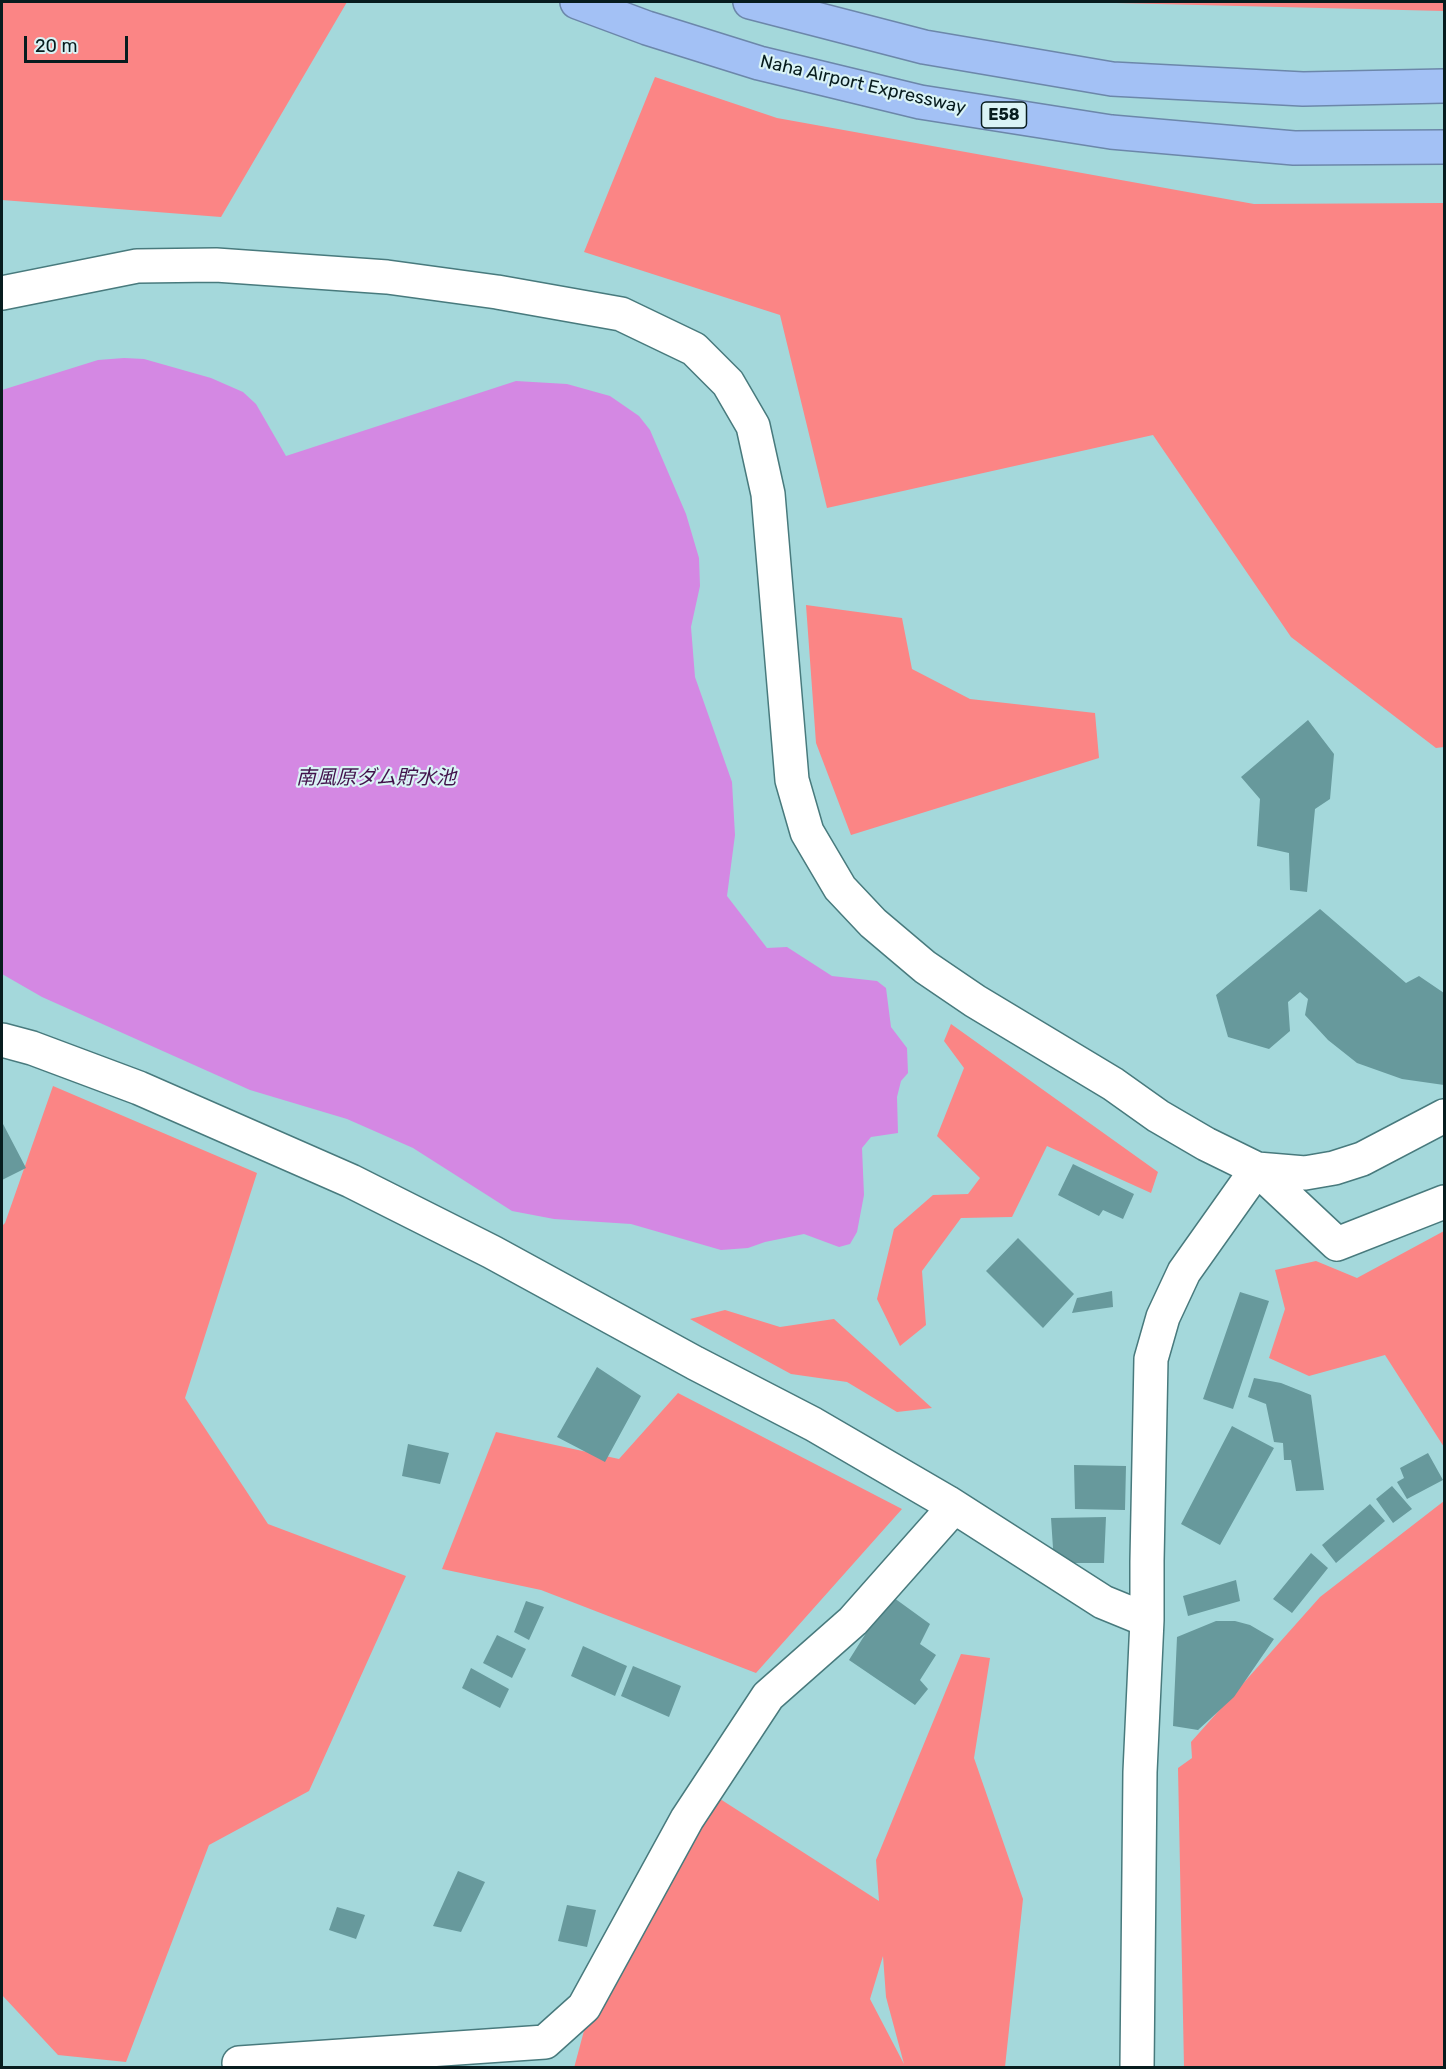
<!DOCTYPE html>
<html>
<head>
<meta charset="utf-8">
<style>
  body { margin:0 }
  #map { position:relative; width:1446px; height:2069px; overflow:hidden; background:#a4d8db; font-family:Rubik,sans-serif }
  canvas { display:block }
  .frame { position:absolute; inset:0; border:3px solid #071c1e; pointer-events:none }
  .scale { position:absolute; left:24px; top:36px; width:104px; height:27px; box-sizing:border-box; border:3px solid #071c1e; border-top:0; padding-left:8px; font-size:18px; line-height:21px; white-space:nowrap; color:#071c1e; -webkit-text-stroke:4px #daf3f5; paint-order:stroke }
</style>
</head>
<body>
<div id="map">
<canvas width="1446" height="2069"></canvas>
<div class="frame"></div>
<div class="scale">20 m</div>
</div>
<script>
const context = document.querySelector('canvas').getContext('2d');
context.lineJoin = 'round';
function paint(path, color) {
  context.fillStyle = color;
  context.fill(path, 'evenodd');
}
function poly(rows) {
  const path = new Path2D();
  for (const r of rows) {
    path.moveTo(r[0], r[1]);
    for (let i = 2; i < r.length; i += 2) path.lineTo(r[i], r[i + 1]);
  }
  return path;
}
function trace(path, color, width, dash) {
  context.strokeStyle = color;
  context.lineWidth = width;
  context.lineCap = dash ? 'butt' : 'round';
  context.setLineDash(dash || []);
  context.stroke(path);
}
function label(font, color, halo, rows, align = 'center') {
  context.font = font + ' Rubik,"Noto Sans JP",sans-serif';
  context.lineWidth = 4.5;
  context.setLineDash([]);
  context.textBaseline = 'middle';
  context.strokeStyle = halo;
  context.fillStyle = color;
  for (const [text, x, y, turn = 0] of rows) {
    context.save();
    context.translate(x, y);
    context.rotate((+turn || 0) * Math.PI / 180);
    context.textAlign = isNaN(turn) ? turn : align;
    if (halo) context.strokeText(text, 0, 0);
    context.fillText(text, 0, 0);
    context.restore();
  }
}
const green = poly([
  [2,2,347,2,221,217,2,200],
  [1075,2,1444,2,1444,11],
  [655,77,777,118,1254,204,1444,203,1444,747,1436,748,1291,637,1153,435,827,508,780,315,584,252],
  [806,605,902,618,912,669,970,699,1095,713,1099,758,851,835,816,743],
  [951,1024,1158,1172,1151,1193,1047,1146,1012,1217,961,1218,922,1271,926,1325,900,1346,877,1299,894,1229,933,1195,968,1194,980,1178,937,1136,964,1068,944,1041],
  [53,1086,257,1173,185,1398,268,1524,406,1576,309,1791,209,1845,126,2062,58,2055,2,1995,2,1226,5,1223],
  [1444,1231,1444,1447,1385,1355,1309,1376,1269,1358,1285,1309,1275,1270,1316,1261,1357,1278],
  [725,1310,780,1327,834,1319,932,1408,897,1412,847,1382,791,1374,690,1319],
  [678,1393,902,1509,756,1673,541,1590,442,1569,496,1432,619,1459],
  [1444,1501,1444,2067,1184,2067,1178,1768,1192,1758,1191,1742,1320,1597],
  [961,1654,990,1658,974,1758,1023,1899,1005,2067,574,2068,589,2012,717,1797,879,1901,876,1860],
  [883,1956,886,1997,904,2064,870,1999]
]);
const water = poly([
  [124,358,144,359,211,378,243,392,256,404,286,456,516,381,567,384,610,396,639,416,650,430,686,514,699,558,700,586,691,627,695,677,732,782,735,835,727,896,767,948,787,947,832,976,877,981,886,988,891,1027,907,1048,908,1073,901,1081,897,1097,898,1133,871,1137,862,1148,864,1195,857,1232,850,1244,839,1247,804,1234,765,1242,748,1248,721,1250,631,1224,554,1219,512,1211,413,1148,347,1119,250,1090,42,997,2,974,2,390,98,360]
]);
const building = poly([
  [1308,720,1334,754,1330,799,1315,809,1307,892,1290,890,1289,853,1257,846,1260,799,1241,777],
  [1320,909,1406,983,1419,976,1444,993,1444,1085,1402,1079,1357,1063,1328,1040,1305,1015,1308,999,1300,992,1288,1002,1290,1031,1269,1049,1228,1037,1216,995],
  [2,1122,26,1168,2,1180],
  [1073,1164,1134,1194,1123,1219,1103,1210,1099,1216,1058,1195],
  [1018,1238,1074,1294,1043,1328,986,1271],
  [1112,1291,1113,1307,1072,1313,1077,1298],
  [1240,1292,1269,1301,1233,1409,1203,1399],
  [597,1367,641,1396,605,1462,557,1437],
  [1254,1378,1281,1383,1311,1395,1324,1490,1296,1491,1291,1460,1284,1460,1283,1443,1274,1442,1266,1404,1248,1397],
  [1232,1426,1274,1448,1220,1545,1181,1524],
  [408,1444,449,1453,440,1484,402,1476],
  [1428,1453,1443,1480,1407,1499,1397,1482,1404,1478,1400,1468],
  [1074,1465,1126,1466,1125,1510,1075,1509],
  [1392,1486,1412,1509,1393,1523,1376,1499],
  [1370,1504,1385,1521,1336,1563,1322,1545],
  [1106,1517,1104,1563,1054,1563,1051,1518],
  [1311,1553,1328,1568,1292,1613,1273,1599],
  [1236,1580,1240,1601,1188,1616,1183,1596],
  [890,1595,930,1624,920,1644,936,1655,920,1680,928,1689,915,1705,849,1660],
  [526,1601,544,1607,529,1640,514,1632],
  [1216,1621,1235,1621,1250,1625,1274,1639,1234,1697,1198,1730,1173,1726,1177,1637],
  [497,1635,526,1649,512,1678,483,1663],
  [583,1646,627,1666,615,1696,571,1676],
  [633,1666,681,1686,669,1717,621,1696],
  [471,1668,509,1689,500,1708,462,1688],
  [458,1871,485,1882,461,1932,433,1926],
  [567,1905,596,1910,587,1947,558,1941],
  [337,1907,365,1915,356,1939,329,1930]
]);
const minor = poly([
  [2,293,137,266,216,265,387,277,497,292,621,314,694,349,728,383,753,426,768,494,792,780,807,832,840,888,873,923,925,967,975,1001,1113,1084,1158,1116,1206,1144,1257,1169,1337,1244,1444,1202],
  [2,1040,32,1048,139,1088,351,1181,492,1252,695,1363,813,1424,947,1502,1103,1602,1147,1620],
  [1257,1169,1305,1173,1334,1168,1362,1159,1444,1116],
  [239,2063,545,2042,584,2007,687,1819,768,1696,853,1621,954,1507],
  [1137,2068,1140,1772,1147,1620,1147,1561,1151,1359,1163,1317,1184,1272,1257,1169]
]);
const highway = poly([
  [577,2,647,28,759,63,920,102,1111,132,1294,148,1444,147],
  [750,2,924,47,1112,79,1303,89,1444,86]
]);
const shields = [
  [1004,115,45]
];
const shieldNames = [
  ["E58",1004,115]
];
const streetNames = [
  ["Naha Airport Expressway",863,85,13]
];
const waterNames = [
  ["南風原ダム貯水池",376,778]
];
paint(green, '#fb8585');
paint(water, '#d488e3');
paint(building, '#67999c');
trace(minor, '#487a7d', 36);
trace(highway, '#6c87aa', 36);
trace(minor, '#fff', 33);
trace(highway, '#a3c1f5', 33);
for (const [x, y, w] of shields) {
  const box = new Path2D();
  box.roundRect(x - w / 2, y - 13, w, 26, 4.5);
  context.fillStyle = '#daf3f5';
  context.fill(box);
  trace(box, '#071c1e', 1.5);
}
label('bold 16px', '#071c1e', null, shieldNames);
label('18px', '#071c1e', '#daf3f5', streetNames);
label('italic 20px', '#42124b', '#daf3f5', waterNames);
</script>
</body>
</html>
